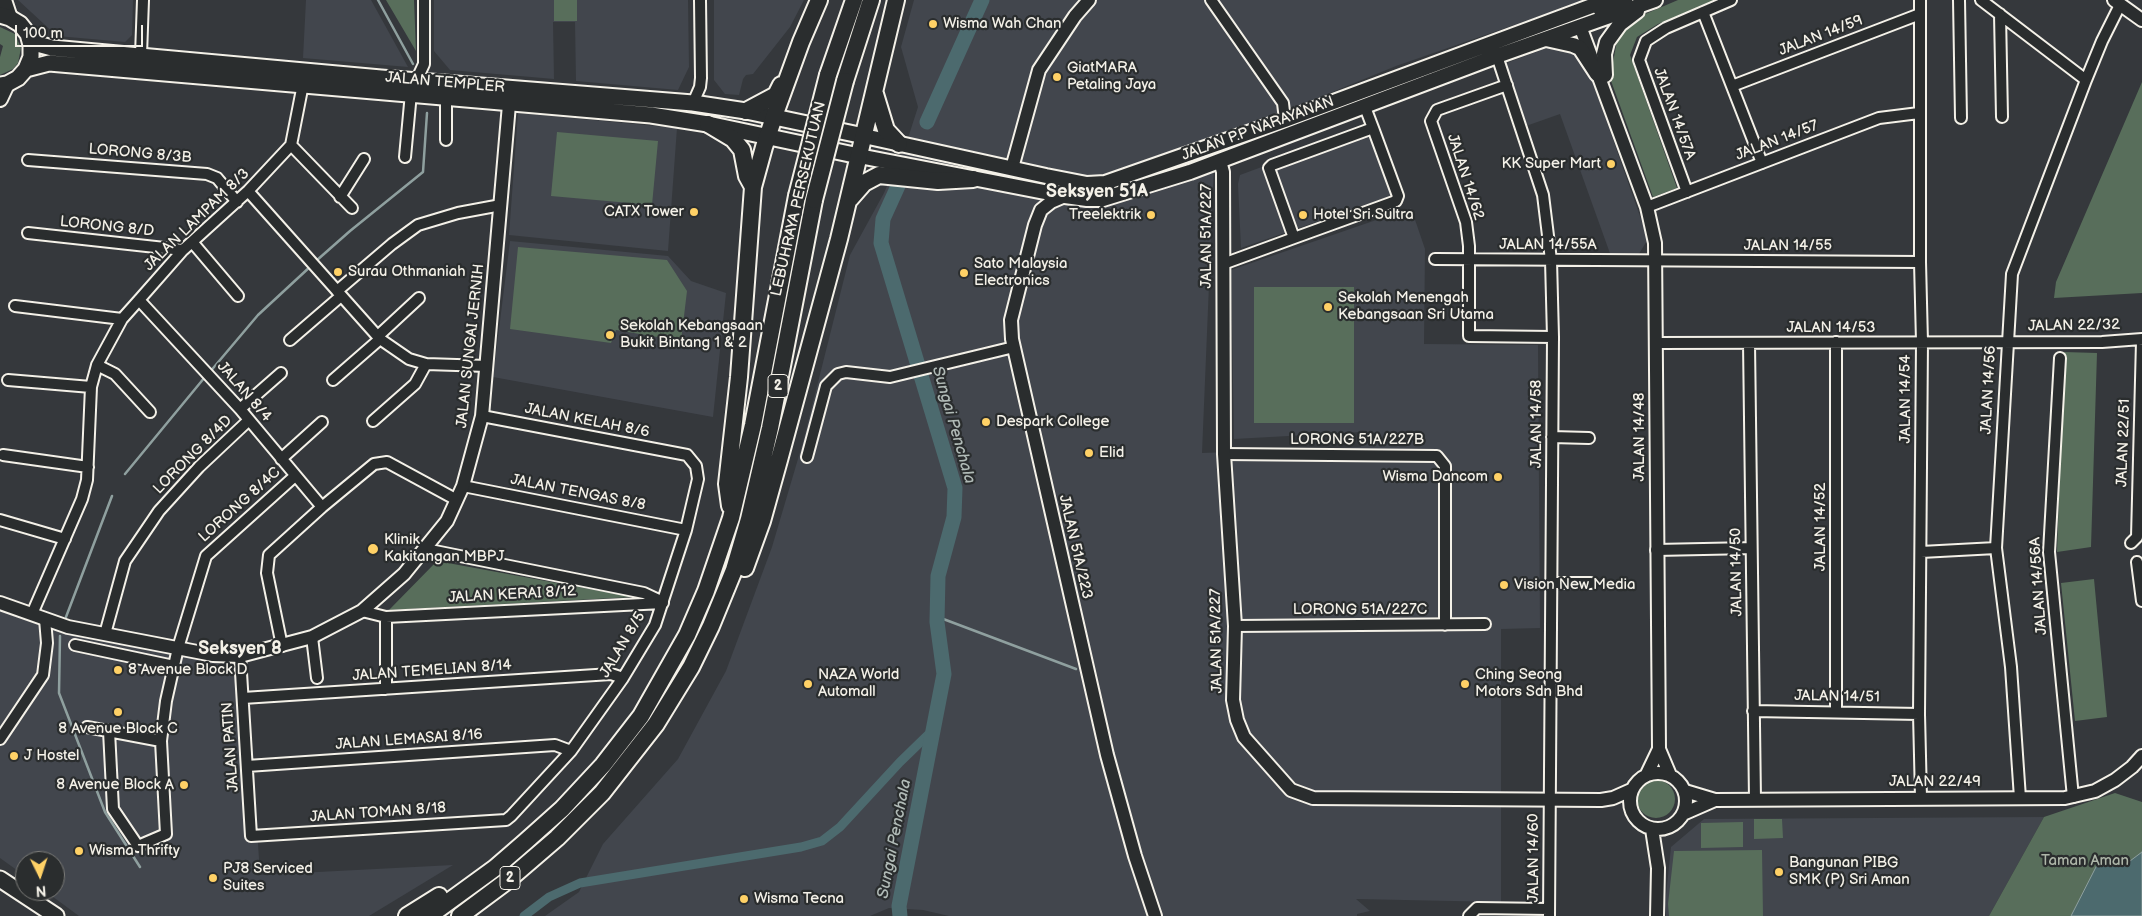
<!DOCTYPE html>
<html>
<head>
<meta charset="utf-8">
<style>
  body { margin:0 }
  #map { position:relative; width:2142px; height:916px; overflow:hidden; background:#35383c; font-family:"Balsamiq Sans",sans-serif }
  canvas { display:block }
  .north { position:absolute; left:15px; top:851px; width:50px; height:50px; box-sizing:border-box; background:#2a2d2e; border:1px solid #7b7b78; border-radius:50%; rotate:176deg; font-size:14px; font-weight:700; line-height:20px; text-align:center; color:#f4f1e8 }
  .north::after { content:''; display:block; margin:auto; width:18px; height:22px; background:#ffd166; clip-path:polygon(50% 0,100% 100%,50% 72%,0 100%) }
  .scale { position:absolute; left:15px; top:25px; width:128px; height:22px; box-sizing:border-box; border:2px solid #f4f1e8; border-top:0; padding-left:6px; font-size:15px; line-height:18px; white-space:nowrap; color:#f4f1e8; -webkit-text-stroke:4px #2a2d2e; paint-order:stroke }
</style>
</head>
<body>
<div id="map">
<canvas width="2142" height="916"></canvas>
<div class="north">N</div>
<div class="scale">100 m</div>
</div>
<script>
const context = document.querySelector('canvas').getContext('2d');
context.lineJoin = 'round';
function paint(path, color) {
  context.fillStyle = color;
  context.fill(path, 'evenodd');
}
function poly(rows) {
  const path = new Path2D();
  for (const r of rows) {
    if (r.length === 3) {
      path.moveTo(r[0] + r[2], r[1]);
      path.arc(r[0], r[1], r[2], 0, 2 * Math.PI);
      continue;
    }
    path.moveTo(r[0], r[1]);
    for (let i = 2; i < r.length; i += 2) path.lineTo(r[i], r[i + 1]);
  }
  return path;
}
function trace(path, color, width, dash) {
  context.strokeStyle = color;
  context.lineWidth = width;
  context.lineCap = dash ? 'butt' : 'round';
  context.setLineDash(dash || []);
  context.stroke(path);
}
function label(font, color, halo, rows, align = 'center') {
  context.font = font + ' "Balsamiq Sans",sans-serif';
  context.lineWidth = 4.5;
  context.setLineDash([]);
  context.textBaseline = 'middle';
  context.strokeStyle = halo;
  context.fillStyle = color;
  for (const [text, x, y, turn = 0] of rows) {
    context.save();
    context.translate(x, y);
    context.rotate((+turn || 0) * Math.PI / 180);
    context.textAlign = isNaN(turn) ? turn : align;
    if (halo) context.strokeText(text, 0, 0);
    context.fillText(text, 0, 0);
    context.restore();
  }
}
const built = poly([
  [18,0,133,0,132,35,125,42,57,36],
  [306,0,371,0,408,67,303,58],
  [434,0,688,0,689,67,678,90,576,81,575,22,553,22,554,79,450,70,434,51],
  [714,0,804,0,790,27,753,74,746,75,743,79,739,95,725,94,714,80],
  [914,0,1586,0,1396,66,1215,140,1202,453,1361,447,1361,432,1234,439,1231,270,1411,208,1425,249,1424,344,1538,345,1540,628,1501,629,1501,902,1356,899,1370,911,1357,914,1357,916,949,916,923,910,889,908,870,916,545,916,579,892,603,844,678,759,726,671,772,547,803,442,850,255,884,193,909,135,918,107,901,47],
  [1552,46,1584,57,1648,239,1637,257,1612,259,1560,114,1526,126,1504,64],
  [518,113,677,128,668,251,509,235],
  [1367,128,1391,196,1241,248,1238,184,1240,175],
  [510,241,668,256,691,281,726,293,713,417,493,377],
  [0,611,68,635,237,667,246,829,257,828,260,875,453,865,369,916,79,916,45,891,55,891,55,861,25,861,25,876,0,858],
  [2044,817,1989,916,1666,916,1665,905,1671,847,1704,819]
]);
const green = poly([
  [386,0,414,0,416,51],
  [554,0,577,0,577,21,554,21],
  [1678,0,1716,0,1658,24,1637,37,1630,55,1677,188,1653,197,1610,78,1617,41,1628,27,1643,15],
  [0,27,15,34,21,48,18,63,13,69,0,75,0,57,3,46,0,44],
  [2142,82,2142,293,2054,298,2056,282],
  [557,132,658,141,652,205,551,196],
  [518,247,667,260,687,291,681,341,616,330,611,343,510,329],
  [1254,287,1354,287,1354,423,1254,423],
  [2064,352,2097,353,2091,547,2057,552],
  [437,561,633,597,389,610],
  [2094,579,2107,717,2075,721,2061,583],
  [1656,799,19],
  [2115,793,2142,802,2142,916,1989,916,2044,817],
  [1754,819,1782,819,1783,838,1754,839],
  [1743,822,1743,847,1701,848,1701,823],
  [1762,850,1763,916,1669,916,1668,904,1674,851]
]);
const water = poly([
  [2142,852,2142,916,2071,916,2097,865,2106,859,2114,861,2114,865,2126,864,2142,852]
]);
const stream = poly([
  [378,0,413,64],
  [316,261,350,231,423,172,427,113],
  [209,373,258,315,312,265],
  [125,474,205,377],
  [66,617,112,496],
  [938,617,1076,669],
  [60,636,59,693,105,812,140,867]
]);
const canal = poly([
  [524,916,549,897,580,883,801,847,822,841,840,827,900,762,934,729]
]);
const river = poly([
  [927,122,982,0],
  [898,186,883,219,881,243,955,488,954,517,938,576,937,622,944,674,899,906,900,916]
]);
const minor = poly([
  [1211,0,1283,103,1285,120],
  [1920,0,1920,262,1922,342,1919,714,1921,798],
  [1959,0,1961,118],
  [1981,0,2086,80],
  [1703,12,1762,163],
  [2000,14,2002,117],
  [141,55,143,0],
  [1497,56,1543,195,1551,260,1553,337,1549,916],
  [416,81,424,64,424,0],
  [1507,85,1437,110,1431,121,1466,222,1469,246,1469,336,1553,337],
  [1732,86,1920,14],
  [446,96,446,140],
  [693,103,700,87,701,78,700,0],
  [1365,107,1373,128],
  [1373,128,1398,196,1396,201,1294,238,1269,168,1272,165,1373,128],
  [291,145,352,208],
  [405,157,411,93],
  [28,160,207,174,217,178,237,202],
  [248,191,380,339,409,359,426,364,487,366],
  [1687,192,1639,60,1646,41,1666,28,1731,0],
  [340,197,364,159],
  [1647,207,1879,118,1919,113],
  [28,233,183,250],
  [193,243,238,296],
  [1435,259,1920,262],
  [1223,264,1294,238],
  [337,291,392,244,418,225,458,213,501,205],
  [139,300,240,409,322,507],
  [15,306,122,319],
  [378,336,419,298],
  [290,340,341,296],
  [1656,343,2102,342,2142,339],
  [1749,343,1755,800],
  [2060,358,2049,552,2073,797],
  [97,365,115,374,150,412],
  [8,380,91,387],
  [333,380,380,339],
  [240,409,281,373],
  [373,421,415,384,426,364],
  [1552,437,1589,438],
  [1224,454,1437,456,1445,466,1445,625],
  [3,455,88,467],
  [807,457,826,386,838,374,846,372,890,377,1014,347],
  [281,459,322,422],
  [463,486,686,530],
  [0,520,65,539],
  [2131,543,2137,537,2142,341],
  [425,549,644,593,663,602],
  [1656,550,1751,548],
  [1921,552,1996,548],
  [2137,562,2142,601],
  [1551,583,1591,583],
  [362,611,386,617,663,603],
  [32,614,82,499,87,480,91,387,97,365,122,319,139,300,183,250,248,191,291,145,304,79],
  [386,617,386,689],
  [1235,626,1485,624],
  [105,634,125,561,159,511,199,467,249,420],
  [312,637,317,678],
  [75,645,174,666],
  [282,646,267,573,269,555,322,507,374,464,387,462,457,500],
  [240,656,251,836,506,820,511,816,571,751,623,678,655,625,686,530,698,479,696,466,687,455,482,416],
  [243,698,611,674,623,678],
  [1753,711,1919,714],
  [1836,712,1836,342],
  [87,727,161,741],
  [109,731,113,809,138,846,166,834,161,741,166,701,178,648,206,556,295,476],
  [0,739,43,675,47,643,45,619],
  [247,766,555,745,571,751],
  [2020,798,2011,667,1996,548,2012,274,2086,80,2102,41,2120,5],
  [1469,916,1477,908,1549,909]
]);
const tertiary = poly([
  [2114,0,2142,20],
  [1580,26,1647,207,1655,243,1659,749,1647,774],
  [1220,161,1223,172,1224,454,1235,626,1233,700,1237,720,1244,737,1291,790,1313,798,1601,800,1613,798,1631,790],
  [1012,168,1039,70,1075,16,1089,0],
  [1065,196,1051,202,1041,210,1035,225,1011,320,1012,339,1107,755,1135,856,1155,916],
  [0,603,68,627,213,655,240,656,312,637,362,611,404,574,447,521,463,486,482,416,510,93],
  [1659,749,1670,775],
  [1658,801,28],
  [1685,791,1715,800,2065,798,2095,791,2115,780,2132,767,2142,756],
  [1683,814,1715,800],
  [1652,829,1658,868,1657,916]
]);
const secondary = poly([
  [4,0,10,18],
  [1600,9,1625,0],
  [1546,39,1573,45,1580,48,1597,74],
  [1605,75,1604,54,1607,42,1620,24,1637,11],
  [0,99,7,84],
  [864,136,1046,176,1087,184,1105,183,1285,120,1608,0],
  [859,156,1065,196,1087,199,1103,199,1190,172,1497,56,1655,0]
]);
const primary = poly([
  [0,15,10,18,20,24,28,34,31,45,31,57,26,69,18,78,7,84,0,85],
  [28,34,41,45,52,48,381,78,693,103,746,111,864,136],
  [26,69,49,63,651,115,708,124,859,156],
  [0,879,56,916]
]);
const trunk = poly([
  [828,75,854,0],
  [845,81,871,0],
  [875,94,886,130,899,144],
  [746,111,776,95,781,85],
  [708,124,733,139,742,150,747,176,752,185],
  [850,199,864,183,879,175,938,181,973,179],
  [730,506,727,484,739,377,753,187,764,147,777,108,801,42,819,0],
  [745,568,762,521,779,460,839,239,896,0],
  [407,916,439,896],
  [429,916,495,868,525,842,562,809,603,765,641,716,687,635,706,591,731,518,753,425,797,196],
  [460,916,507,881,557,838,602,793,656,724,691,667,711,626,734,570,749,519,770,428,814,200]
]);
const trunkBridge = poly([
  [797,196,828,75],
  [814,200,845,81]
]);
const markers = [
  [933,24,5,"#ffd166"],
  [1057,77,5,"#ffd166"],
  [1611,164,5,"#ffd166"],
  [694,212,5,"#ffd166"],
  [1151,215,5,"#ffd166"],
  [1303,215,5,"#ffd166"],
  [338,272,5,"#ffd166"],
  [964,273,5,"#ffd166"],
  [1328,307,5,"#ffd166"],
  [610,335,5,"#ffd166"],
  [986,422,5,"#ffd166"],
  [1089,453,5,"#ffd166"],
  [1498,477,5,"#ffd166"],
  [373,549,6,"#ffd166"],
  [1504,585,5,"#ffd166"],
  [118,670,5,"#ffd166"],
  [808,684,5,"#ffd166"],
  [1465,684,5,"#ffd166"],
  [118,712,5,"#ffd166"],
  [14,756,5,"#ffd166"],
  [184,785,5,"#ffd166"],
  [79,851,5,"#ffd166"],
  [1779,872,5,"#ffd166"],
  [213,878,5,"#ffd166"],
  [744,899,5,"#ffd166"]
];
const shields = [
  [778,386,20],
  [510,878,20]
];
const shieldNames = [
  ["2",778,386],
  ["2",510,878]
];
const poiNames = [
  ["Wisma Wah Chan",943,24],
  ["GiatMARA",1067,68],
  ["Petaling Jaya",1067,85],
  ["KK Super Mart",1601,164,"right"],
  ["CATX Tower",684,212,"right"],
  ["Treelektrik",1141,215,"right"],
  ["Hotel Sri Sultra",1313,215],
  ["Sato Malaysia",974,264],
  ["Electronics",974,281],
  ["Surau Othmaniah",348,272],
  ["Sekolah Menengah",1338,298],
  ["Kebangsaan Sri Utama",1338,315],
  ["Sekolah Kebangsaan",620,326],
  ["Bukit Bintang 1 & 2",620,343],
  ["Despark College",996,422],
  ["Elid",1099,453],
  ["Wisma Dancom",1488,477,"right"],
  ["Klinik",384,540],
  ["Kakitangan MBPJ",384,557],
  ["Vision New Media",1514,585],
  ["8 Avenue Block D",128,670],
  ["NAZA World",818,675],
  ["Automall",818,692],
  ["Ching Seong",1475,675],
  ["Motors Sdn Bhd",1475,692],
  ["8 Avenue Block C",118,729,"center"],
  ["J Hostel",24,756],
  ["8 Avenue Block A",174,785,"right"],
  ["Wisma Thrifty",89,851],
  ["Bangunan PIBG",1789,863],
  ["SMK (P) Sri Aman",1789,880],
  ["PJ8 Serviced",223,869],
  ["Suites",223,886],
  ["Wisma Tecna",754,899]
];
const streetNames = [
  ["JALAN 14/59",1821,36,-21],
  ["JALAN TEMPLER",445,83,5],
  ["JALAN 14/57A",1674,114,70],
  ["JALAN P.P NARAYANAN",1258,129,-20],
  ["JALAN 14/57",1777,141,-21],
  ["LORONG 8/3B",140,154,5],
  ["JALAN 14/62",1465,177,72],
  ["LEBUHRAYA PERSEKUTUAN",799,199,-77],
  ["JALAN LAMPAM 8/3",197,220,-44],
  ["LORONG 8/D",107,227,6],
  ["JALAN 51A/227",1207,236,-90],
  ["JALAN 14/55A",1548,245],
  ["JALAN 14/55",1788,246],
  ["JALAN 22/32",2074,326,-1],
  ["JALAN 14/53",1831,328],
  ["JALAN SUNGAI JERNIH",471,346,-84],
  ["JALAN 14/56",1989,390,-87],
  ["JALAN 8/4",244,392,49],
  ["JALAN 14/54",1906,399,-90],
  ["JALAN KELAH 8/6",587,421,11],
  ["JALAN 14/58",1537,424,-90],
  ["JALAN 14/48",1640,437,-90],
  ["LORONG 51A/227B",1357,440],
  ["JALAN 22/51",2124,443,-88],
  ["LORONG 8/4D",193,455,-45],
  ["JALAN TENGAS 8/8",578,493,11],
  ["LORONG 8/4C",240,505,-42],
  ["JALAN 14/52",1821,527,-90],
  ["JALAN 51A/223",1075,547,77],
  ["JALAN 14/50",1737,572,-91],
  ["JALAN 14/56A",2039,586,-94],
  ["JALAN KERAI 8/12",512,595,-3],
  ["LORONG 51A/227C",1360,610],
  ["JALAN 51A/227",1217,641,-91],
  ["JALAN 8/5",623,645,-59],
  ["JALAN TEMELIAN 8/14",432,671,-4],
  ["JALAN 14/51",1837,697,1],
  ["JALAN LEMASAI 8/16",409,740,-4],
  ["JALAN PATIN",231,747,-94],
  ["JALAN 22/49",1935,782],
  ["JALAN TOMAN 8/18",378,813,-4],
  ["JALAN 14/60",1534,858,-90]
];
const parkNames = [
  ["Taman Aman",2085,861]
];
const waterNames = [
  ["Sungai Penchala",953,425,74],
  ["Sungai Penchala",895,839,-79]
];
const quarterNames = [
  ["Seksyen 51A",1097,192],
  ["Seksyen 8",240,649]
];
paint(built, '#42464d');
paint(green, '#586e5b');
paint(water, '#4c6a6e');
trace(water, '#8fa09f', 1);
trace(stream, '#8fa09f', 2.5);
trace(canal, '#4c6a6e', 9);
trace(river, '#4c6a6e', 15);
trace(minor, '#f4f1e8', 14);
trace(tertiary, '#f4f1e8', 16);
trace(secondary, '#f4f1e8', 18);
trace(primary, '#f4f1e8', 19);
trace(trunk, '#f4f1e8', 20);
trace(minor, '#2a2d2e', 10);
trace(tertiary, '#2a2d2e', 12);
trace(secondary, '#2a2d2e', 14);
trace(primary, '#2a2d2e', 15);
trace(trunk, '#2a2d2e', 16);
trace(trunkBridge, '#f4f1e8', 20, []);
trace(trunkBridge, '#2a2d2e', 16);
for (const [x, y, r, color] of markers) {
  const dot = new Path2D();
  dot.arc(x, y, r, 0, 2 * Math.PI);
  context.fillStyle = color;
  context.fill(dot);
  trace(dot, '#2a2d2e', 2);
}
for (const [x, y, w] of shields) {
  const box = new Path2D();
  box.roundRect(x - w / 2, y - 11.5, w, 23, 4);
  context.fillStyle = '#2a2d2e';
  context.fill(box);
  trace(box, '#f4f1e8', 1);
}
label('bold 14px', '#f4f1e8', null, shieldNames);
label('15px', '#f4f1e8', '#2a2d2e', poiNames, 'left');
label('15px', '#f4f1e8', '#2a2d2e', streetNames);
label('15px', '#aeb6a9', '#2a2d2e', parkNames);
label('italic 16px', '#b1bbb7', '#2a2d2e', waterNames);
label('bold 18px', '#f4f1e8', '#2a2d2e', quarterNames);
</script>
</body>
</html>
